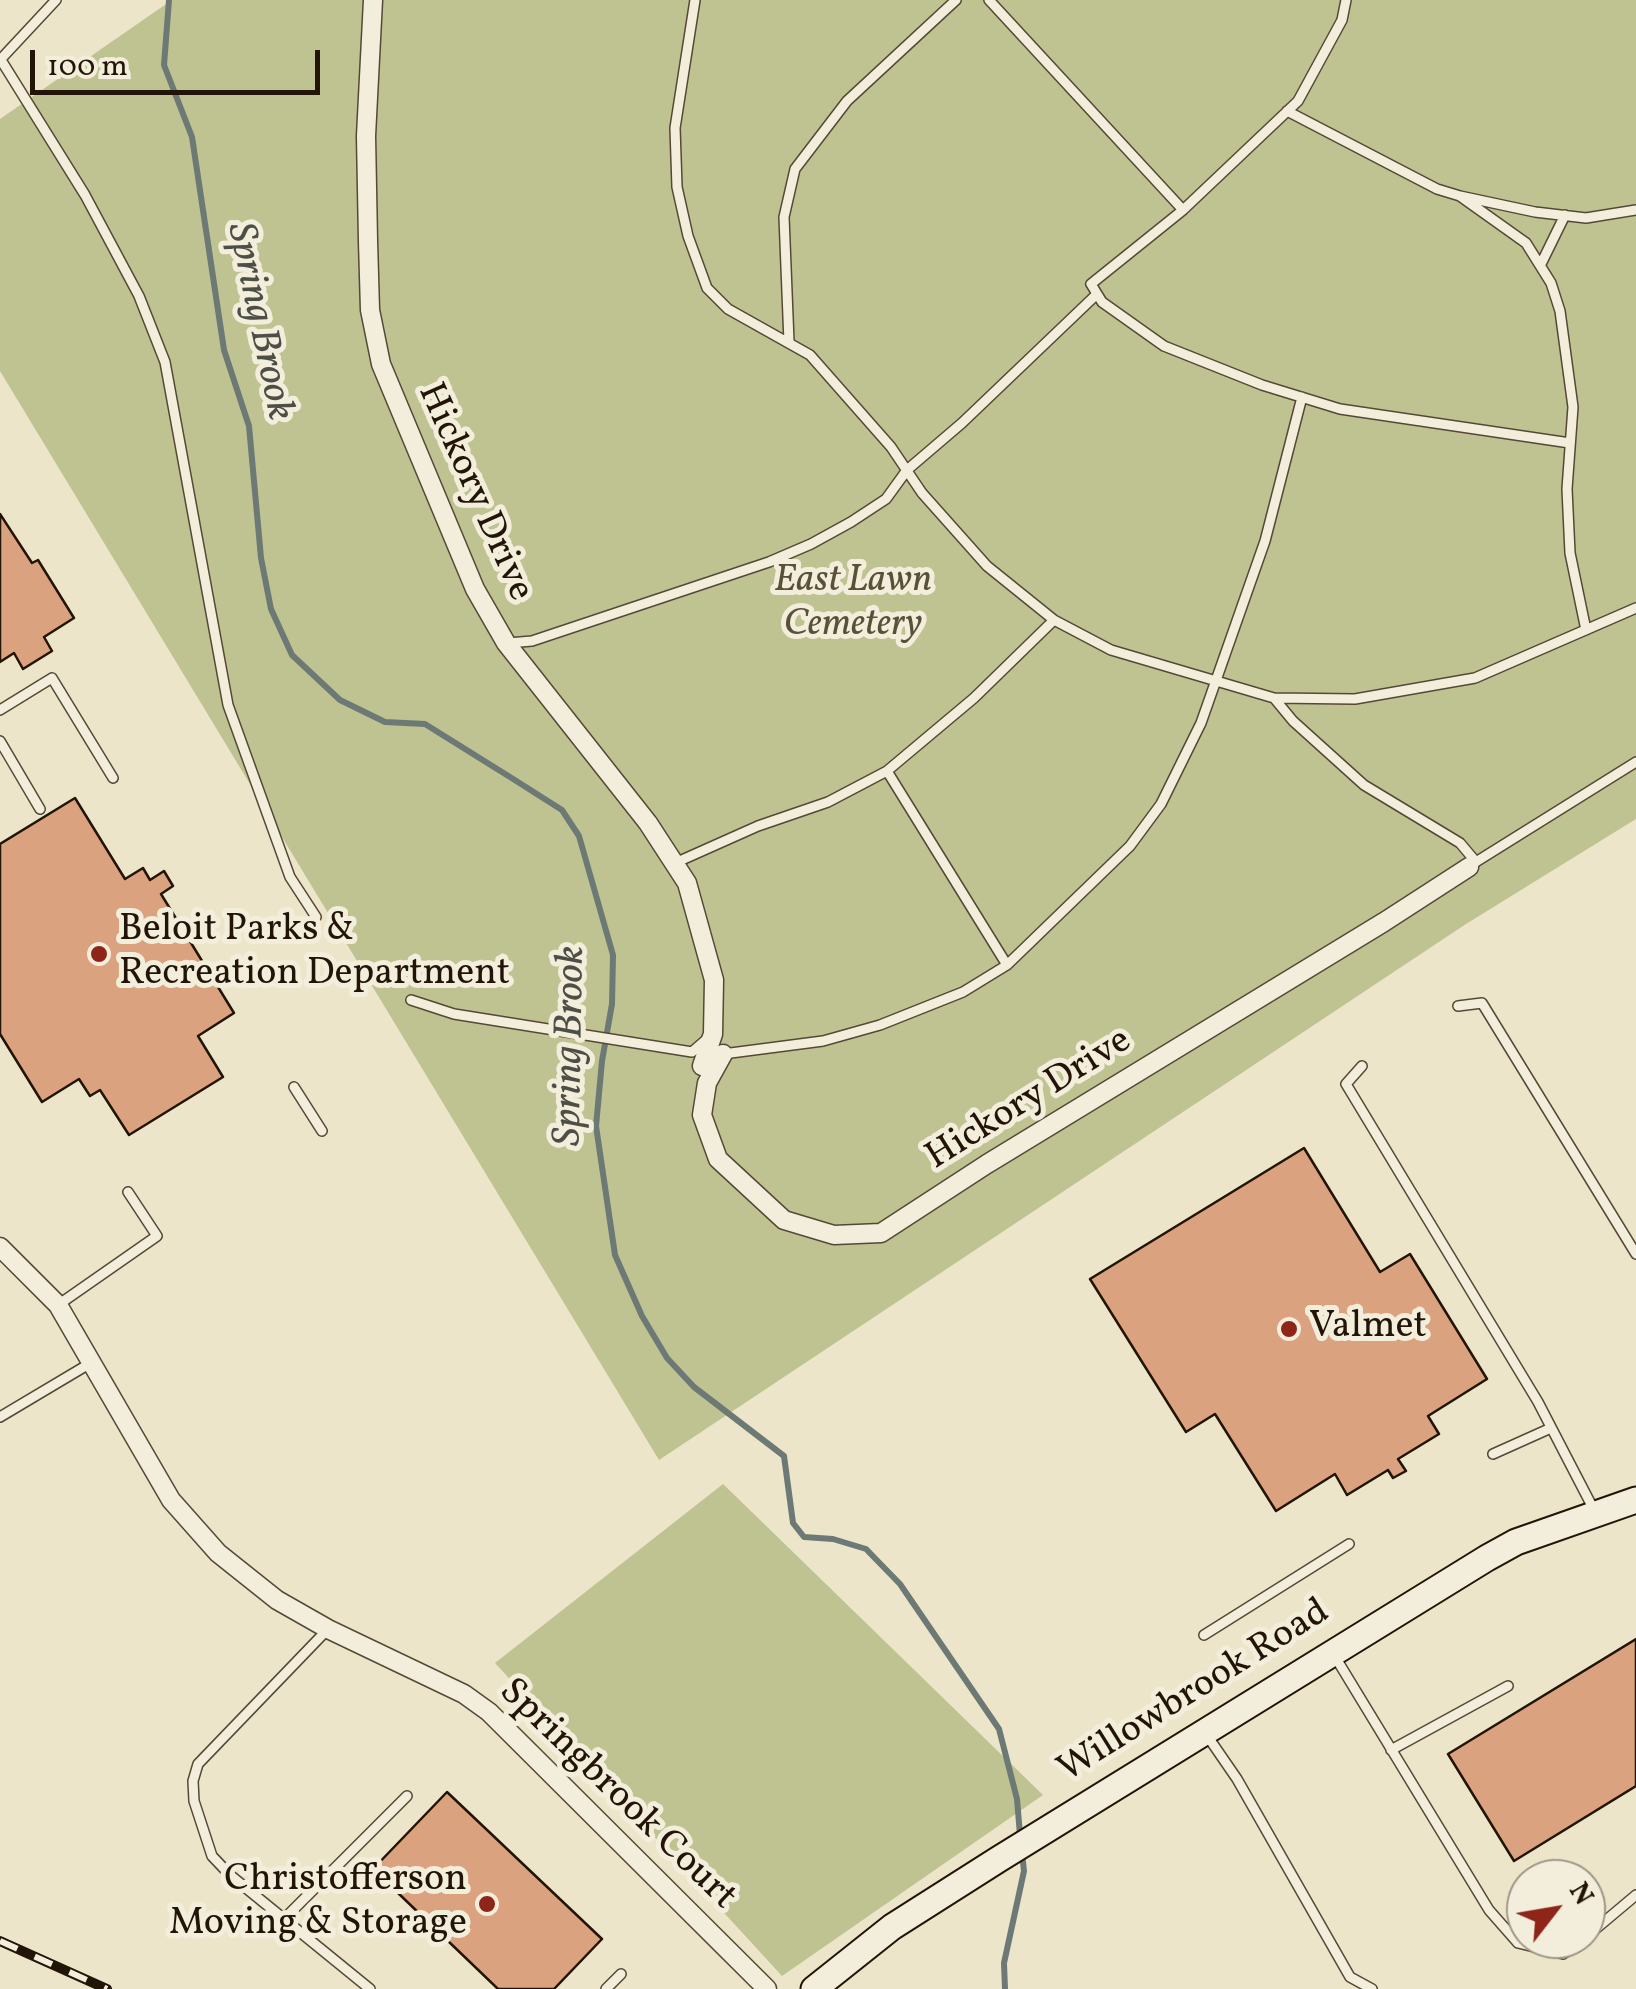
<!DOCTYPE html>
<html>
<head>
<meta charset="utf-8">
<style>
	body { margin:0 }
	#map { position:relative; width:1636px; height:1989px; overflow:hidden; background:#ede5c9; font-family:Vollkorn,serif }
	canvas { display:block }
	.north { position:absolute; left:1506px; top:1859px; width:100px; height:100px; box-sizing:border-box; background:#f3eedc; border:2px solid #9f9786; border-radius:50%; rotate:59deg; font-size:28px; font-weight:700; line-height:40px; text-align:center; color:#221406 }
	.north::after { content:''; display:block; margin:auto; width:35px; height:45px; background:#8f2418; clip-path:polygon(50% 0,100% 100%,50% 72%,0 100%) }
	.scale { position:absolute; left:30px; top:50px; width:290px; height:45px; box-sizing:border-box; border:5px solid #221406; border-top:0; padding-left:12px; font-size:30px; line-height:35px; white-space:nowrap; color:#221406; -webkit-text-stroke:8px #f3eedc; paint-order:stroke }
</style>
</head>
<body>
<div id="map">
<canvas width="1636" height="1989"></canvas>
<div class="north">N</div>
<div class="scale">100 m</div>
</div>
<script>
const g = document.querySelector('canvas').getContext('2d');
g.lineJoin = 'round';
function fillPath(path, color) { g.fillStyle = color; g.fill(path, 'evenodd'); }
const poly = rows => new Path2D(rows.map(r => 'M' + r).join(''));
function stroke(path, color, width, dash) { g.strokeStyle = color; g.lineWidth = width; g.lineCap = dash ? 'butt' : 'round'; g.setLineDash(dash || []); g.stroke(path); }
function write(font, color, halo, rows, align = 'center') {
  g.font = font + ' Vollkorn,serif'; g.lineWidth = 10; g.setLineDash([]); g.textBaseline = 'middle'; g.strokeStyle = halo; g.fillStyle = color; for (const [text, x, y, turn = 0] of rows) {
    g.save(); g.translate(x, y); g.rotate((+turn || 0) * Math.PI / 180); g.textAlign = isNaN(turn) ? turn : align; if (halo) g.strokeText(text, 0, 0); g.fillText(text, 0, 0); g.restore();
  }
}
fillPath(poly([
	[172,0,1636,0,1636,819,1466,924,659,1460,0,371,0,119],
	[723,1484,1043,1795,782,1976,495,1663]
]), '#bfc291');
stroke(poly([
	[169,0,164,65,192,137,224,350,249,426,261,558,271,609,292,655,340,700,385,722,425,724,510,777,562,810,579,836,613,955,612,1004,602,1061,596,1126,615,1255,642,1316,667,1358,694,1387,784,1456,793,1523,804,1537,833,1539,866,1549,900,1584,999,1729,1017,1799,1020,1835],
	[1005,1989,1004,1963,1024,1871,1022,1853]
]), '#6c7975', 6);
const building = poly([
	[0,514,32,563,38,560,74,618,44,637,52,651,23,669,14,653,0,662,0,514],
	[75,798,125,879,143,868,150,880,164,871,173,886,161,894,234,1013,198,1036,223,1077,129,1135,100,1090,90,1096,79,1079,42,1102,0,1034,0,844,75,798],
	[1304,1148,1380,1272,1410,1254,1487,1379,1428,1416,1439,1434,1398,1459,1406,1471,1393,1478,1388,1470,1347,1495,1335,1474,1276,1511,1215,1414,1186,1432,1090,1279,1304,1148],
	[1636,1639,1636,1786,1514,1861,1448,1754,1636,1639],
	[447,1792,602,1939,554,1989,498,1989,373,1869,447,1792]
]);
fillPath(building, '#dba27f');
stroke(building, '#221406', 2.5);
const lane = poly([
	[695,0,675,128,677,187,688,236,707,288,728,309,810,355,891,447,922,493,987,566,1054,620,1111,650,1274,698,1355,699,1475,678,1636,608],
	[989,0,1183,210,1298,101,1342,20,1346,0],
	[0,60,56,0],
	[1,60,85,195,139,296,165,362,228,705,290,877,316,917],
	[1287,111,1437,189,1460,196,1535,212,1586,218,1636,210],
	[1460,196,1526,243,1551,283,1560,311,1573,407,1567,489,1570,553,1586,630],
	[1183,210,1091,284,1102,302,1164,346,1262,385,1340,409,1570,443],
	[1541,264,1565,215],
	[789,342,784,217,795,169,847,101,956,0],
	[508,643,532,641,769,562,811,544,851,522,886,499,907,470,962,423,1097,294],
	[1274,698,1293,721,1364,785,1460,843,1476,862],
	[0,710,52,678,113,778],
	[0,741,40,809],
	[887,771,1007,965],
	[675,863,758,826,828,802,887,771,974,698,1054,620],
	[1471,865,1636,762],
	[411,1000,454,1014,692,1052,707,1039],
	[1458,1006,1482,1003,1636,1254],
	[723,1054,823,1041,880,1025,963,992,1007,965,1130,846,1161,804,1201,723,1265,541,1302,397],
	[1362,1066,1346,1084,1538,1402,1594,1510],
	[294,1087,322,1131],
	[58,1305,157,1236,128,1192],
	[0,1417,89,1364],
	[1493,1454,1551,1428],
	[328,1629,198,1764,193,1781,194,1801,212,1856,230,1875,370,1989],
	[1204,1635,1349,1544],
	[1334,1655,1489,1910,1518,1943,1563,1954,1584,1939],
	[1206,1734,1237,1779,1350,1977,1372,1989],
	[1391,1750,1508,1686],
	[284,1919,407,1796],
	[1586,1937,1636,1895],
	[606,1989,621,1974]
]);
const street = poly([
	[373,0,366,136,368,241,370,310,381,364,475,589,506,643,648,823,687,883,714,980,713,1034,702,1066],
	[723,1054,707,1083,702,1115,718,1159,784,1220,834,1235,881,1233,987,1164,1384,922,1469,867],
	[0,1247,58,1305,171,1500,218,1553,277,1600,328,1629,464,1694,489,1712,767,1989]
]);
const secondary = poly([
	[814,1989,892,1927,999,1859,1487,1558,1516,1542,1636,1500]
]);
stroke(lane, '#554837', 12);
stroke(street, '#554837', 21);
stroke(secondary, '#221406', 29);
stroke(lane, '#f3eedc', 9);
stroke(street, '#f3eedc', 18);
stroke(secondary, '#f3eedc', 25);
const rail = poly([
	[0,1941,107,1989]
]);
stroke(rail, '#221406', 10);
stroke(rail, '#f3eedc', 6, [19]);
for (const [x, y, r, color] of [
	[99,954,10,"#8f2418"],
	[1289,1329,10,"#8f2418"],
	[487,1904,10,"#8f2418"]
]) { const dot = new Path2D(); dot.arc(x, y, r, 0, 2 * Math.PI); g.fillStyle = color; g.fill(dot); stroke(dot, '#f3eedc', 4); }
write('38px', '#221406', '#f3eedc', [
	["Hickory Drive",473,493,66],
	["Hickory Drive",1030,1101,-32],
	["Willowbrook Road",1195,1693,-32],
	["Springbrook Court",616,1796,44]
]);
write('italic 38px', '#595137', '#f3eedc', [
	["East Lawn",853,583],
	["Cemetery",853,627]
]);
write('38px', '#221406', '#f3eedc', [
	["Beloit Parks &",119,932],
	["Recreation Department",119,976],
	["Valmet",1309,1329],
	["Christofferson",467,1882,"right"],
	["Moving & Storage",467,1926,"right"]
], 'left');
write('italic 40px', '#4d4f47', '#f3eedc', [
	["Spring Brook",257,322,78],
	["Spring Brook",573,1046,-89]
]);
</script>
</body>
</html>
